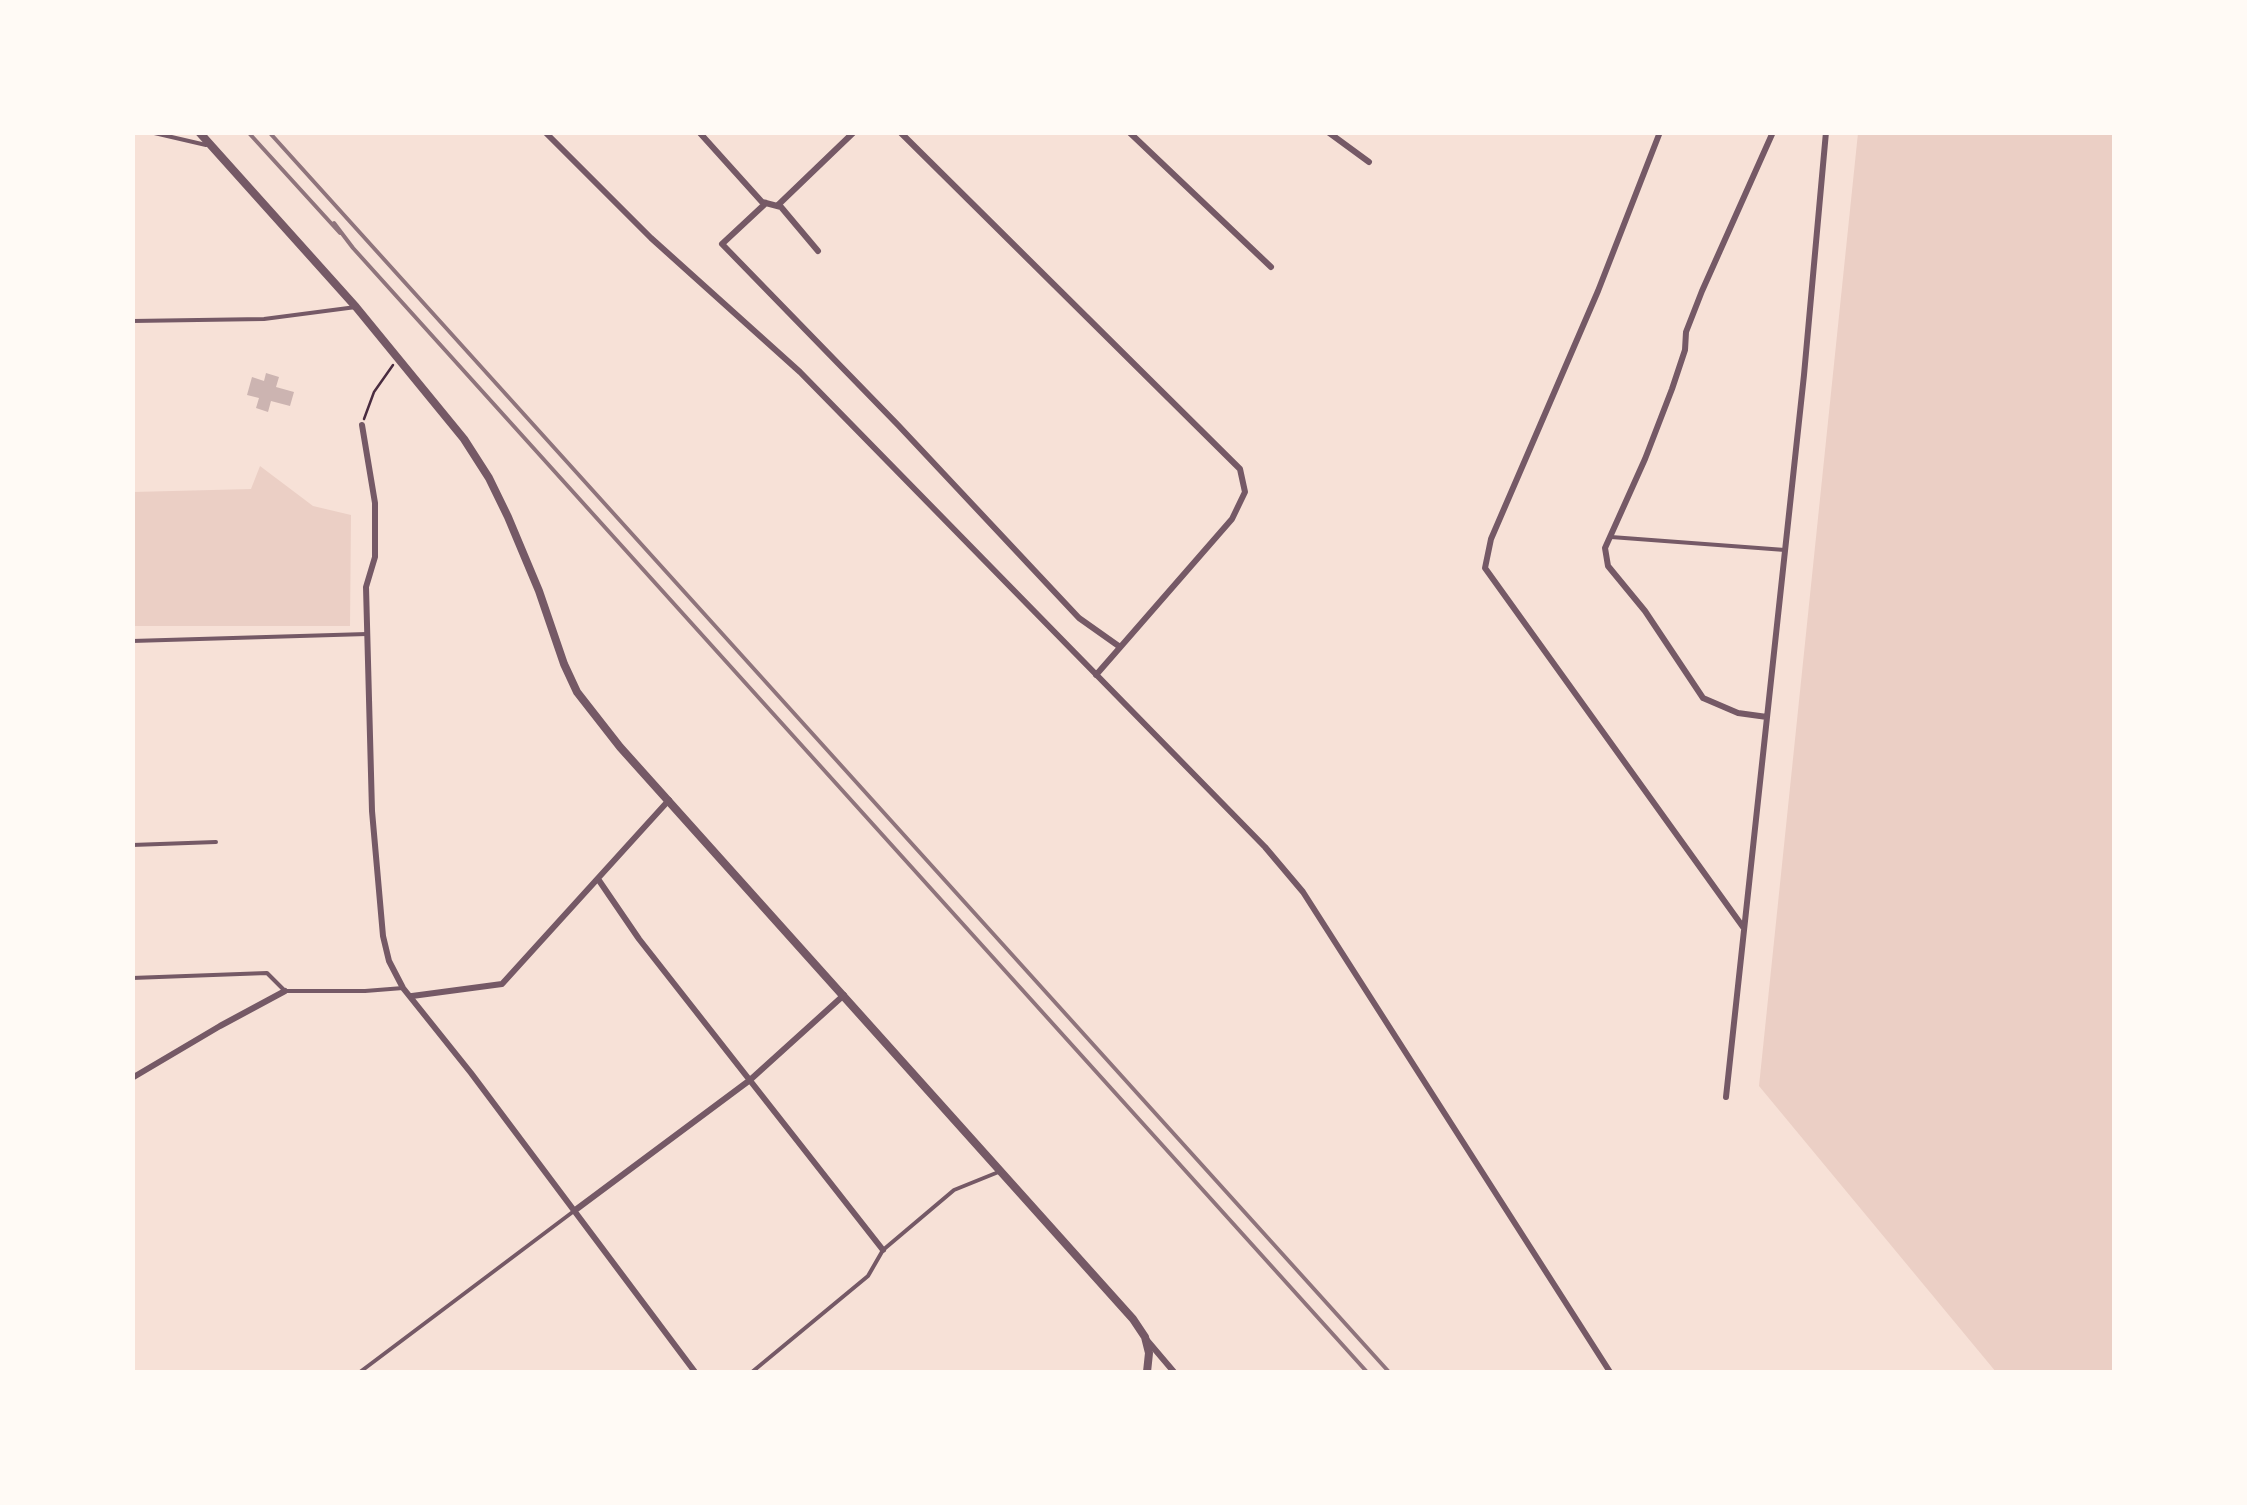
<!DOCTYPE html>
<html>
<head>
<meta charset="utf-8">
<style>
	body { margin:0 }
	#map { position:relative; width:2247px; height:1505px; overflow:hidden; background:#f7e1d7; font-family:Inter,sans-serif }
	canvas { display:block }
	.frame { position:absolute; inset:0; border:135px solid #fffaf5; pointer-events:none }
</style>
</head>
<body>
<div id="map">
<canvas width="2247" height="1505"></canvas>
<div class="frame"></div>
</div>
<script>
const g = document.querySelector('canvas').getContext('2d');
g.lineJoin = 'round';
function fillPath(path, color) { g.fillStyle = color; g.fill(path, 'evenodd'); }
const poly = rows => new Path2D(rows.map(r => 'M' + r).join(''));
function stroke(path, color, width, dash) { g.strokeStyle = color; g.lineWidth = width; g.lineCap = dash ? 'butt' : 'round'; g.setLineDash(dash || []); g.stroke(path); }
fillPath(poly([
	[1858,133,2114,133,2114,1372,1996,1372,1759,1086],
	[260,466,313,506,351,515,350,626,133,626,133,492,251,489]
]), '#ebcfc5');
fillPath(poly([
	[266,373,279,377,276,387,294,392,290,406,271,401,268,412,256,408,259,398,247,395,252,377,264,381]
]), '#ccb4b1');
stroke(poly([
	[364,419,374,392,393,365]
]), '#4a2c40', 2.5);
stroke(poly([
	[150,132,206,145],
	[132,321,264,319,356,307],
	[1611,537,1785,550],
	[132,641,367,634],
	[132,845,216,842],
	[132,978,267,973,285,991,365,991,403,988],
	[360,1372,574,1211],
	[752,1372,868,1276,883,1250,954,1190,1001,1171]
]), '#755966', 4);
stroke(poly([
	[545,132,651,238,800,372,1265,847,1303,892,1610,1372],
	[699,132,762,202,781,207,818,251],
	[900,132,1240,469,1245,492,1232,519,1096,675],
	[1129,132,1271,267],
	[1328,132,1369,162],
	[1660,132,1598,291,1491,539,1485,568,1743,927],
	[766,203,722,244,898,425,1079,618,1120,647],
	[777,206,854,132],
	[362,425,375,503,375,557,366,587,372,811,383,936,389,961,403,988,471,1073,695,1372],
	[1767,717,1738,713,1703,698,1645,611,1608,566,1605,548,1645,459,1672,389,1685,350,1686,332,1702,291,1773,132],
	[598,879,639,939,883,1250],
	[412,996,502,984,669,800],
	[132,1078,220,1026,285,991],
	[1726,1097,1804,375,1826,132],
	[574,1211,750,1080,844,995],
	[1146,1339,1174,1372]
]), '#755966', 6);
stroke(poly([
	[199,132,356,307,464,439,489,478,508,517,539,591,564,664,577,692,620,747,1133,1319,1145,1337,1149,1353,1147,1372]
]), '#755966', 8);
stroke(poly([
	[248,132,340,233],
	[269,132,1389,1372],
	[334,223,353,248,1367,1372]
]), '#8f747c', 4);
</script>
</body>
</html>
